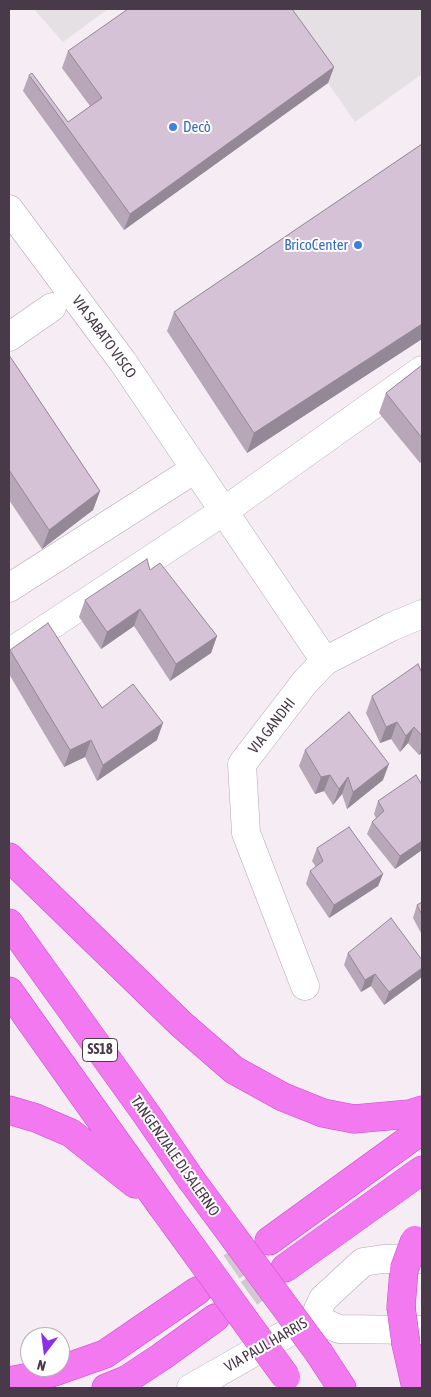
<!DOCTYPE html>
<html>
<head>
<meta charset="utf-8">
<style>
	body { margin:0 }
	#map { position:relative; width:431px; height:1397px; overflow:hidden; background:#f5ecf4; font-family:"Asap Condensed",sans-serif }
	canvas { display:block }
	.frame { position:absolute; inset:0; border:10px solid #483a49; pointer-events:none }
	.north { position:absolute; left:20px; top:1327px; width:50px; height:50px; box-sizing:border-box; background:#fff; border:1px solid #b6b0b6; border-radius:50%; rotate:195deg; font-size:14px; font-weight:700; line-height:20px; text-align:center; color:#483a49 }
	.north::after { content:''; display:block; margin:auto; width:18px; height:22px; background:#8d2fe9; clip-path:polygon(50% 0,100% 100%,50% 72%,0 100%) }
</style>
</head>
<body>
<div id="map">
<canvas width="431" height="1397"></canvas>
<div class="frame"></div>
<div class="north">N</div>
</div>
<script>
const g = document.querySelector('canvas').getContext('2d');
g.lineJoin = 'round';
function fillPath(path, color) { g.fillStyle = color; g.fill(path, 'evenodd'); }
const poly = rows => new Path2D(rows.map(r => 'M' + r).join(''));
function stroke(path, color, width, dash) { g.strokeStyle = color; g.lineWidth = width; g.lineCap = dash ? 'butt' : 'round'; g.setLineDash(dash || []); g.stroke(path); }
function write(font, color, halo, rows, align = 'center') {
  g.font = font + ' "Asap Condensed",sans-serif'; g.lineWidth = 4; g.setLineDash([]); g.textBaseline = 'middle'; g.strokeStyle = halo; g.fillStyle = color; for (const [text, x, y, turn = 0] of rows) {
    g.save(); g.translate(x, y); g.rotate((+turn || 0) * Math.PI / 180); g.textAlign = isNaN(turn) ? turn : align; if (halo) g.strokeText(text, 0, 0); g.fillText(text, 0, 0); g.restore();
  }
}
fillPath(poly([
	[34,9,108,9,63,42],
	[277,9,422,9,422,74,355,122]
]), '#e4e0e4');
stroke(poly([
	[197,1291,266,1243],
	[215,1318,284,1268]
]), '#d2c8d2', 28, [28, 14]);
const minor = poly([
	[9,209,123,362,325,661],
	[9,337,52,307],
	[9,588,195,469],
	[9,653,224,511,422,370],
	[305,986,246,833,242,764,305,682,325,661,391,627,422,614],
	[314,1318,339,1329,422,1330],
	[191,1388,314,1318,323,1299,363,1262,383,1259,422,1259]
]);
const highway = poly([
	[9,857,181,1024,234,1070,283,1097,323,1113,354,1119,409,1114,422,1110],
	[9,923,147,1115,190,1178],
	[9,991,161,1205],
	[9,1110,36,1118,71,1133,135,1184],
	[269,1241,422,1130],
	[285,1268,422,1170],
	[401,1307,404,1270],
	[406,1344,416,1388],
	[319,1353,342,1388],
	[9,1381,51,1373,105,1354,197,1291],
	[106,1388,126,1380,161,1357,215,1318]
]);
stroke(minor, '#b7a6b7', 29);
stroke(highway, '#d049d2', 29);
stroke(minor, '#fff', 28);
stroke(highway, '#f279f0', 28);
const highwayBridge = poly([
	[190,1178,319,1353],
	[161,1205,286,1377],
	[404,1270,415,1240],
	[401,1307,406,1344]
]);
stroke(highwayBridge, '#d049d2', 29, []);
stroke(highwayBridge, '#f279f0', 28);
fillPath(poly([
	[68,51,334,67,328,83,124,230,23,91,29,75,68,122,90,106,62,68],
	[422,144,422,339,247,453,167,331,174,312],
	[9,355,100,491,93,510,42,549,9,500],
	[422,365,422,461,420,463,379,413,386,393],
	[150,570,217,636,211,653,170,681,134,626,101,649,79,617,85,600],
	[10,650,102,708,157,740,97,781,85,757,64,767,9,674,9,655],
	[422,673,422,753,419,755,408,743,400,752,391,739,380,743,366,713,372,696],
	[305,750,383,780,347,809,342,794,333,805,324,791,315,794,299,766],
	[422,785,422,850,395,869,367,834,372,822,376,818,374,814,378,801],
	[317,848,383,874,378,886,329,918,306,884,310,871,316,867,312,861],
	[422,902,422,935,413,918,417,905],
	[348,953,422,977,384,1005,371,986,361,992,344,965]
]), '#b7a7b8');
fillPath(poly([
	[334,67,328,83,124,230,130,214],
	[422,324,422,339,247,453,254,433],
	[100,491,93,510,42,549,49,530],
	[140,609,134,626,101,649,107,632],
	[217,636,211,653,170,681,176,664],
	[397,722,391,739,380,743,386,727],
	[163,723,157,740,97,781,103,765],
	[414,727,408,743,400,752,406,736],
	[91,740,85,757,64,767,70,750],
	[422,746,422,753,419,755],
	[389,764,383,780,347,809,353,792],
	[330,775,324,791,315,794,321,777],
	[348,777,342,794,333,805,339,789],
	[422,841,422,850,395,869,400,856],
	[383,874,378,886,329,918,334,905],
	[422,968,422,977,384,1005,389,992],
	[375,974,371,986,361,992,365,980]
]), '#958896');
const building = poly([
	[128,9,292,9,334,67,130,214,29,75,32,73,68,122,102,98,68,51,128,9],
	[422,144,422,324,254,433,174,312,422,144],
	[9,355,100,491,49,530,9,470,9,355],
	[422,365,422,438,386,393,422,365],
	[147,559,150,570,160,563,217,636,176,664,140,609,107,632,85,600,147,559],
	[48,623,102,708,133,684,163,723,103,765,91,740,70,750,10,650,48,623],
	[418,664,422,673,422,736,414,727,406,736,397,722,386,727,372,696,418,664],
	[349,712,389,764,353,792,348,777,339,789,330,775,321,777,305,750,349,712],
	[416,775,422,785,422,841,400,856,372,822,384,811,378,801,416,775],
	[349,827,383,874,334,905,310,871,323,861,317,848,349,827],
	[422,902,422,915,417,905,422,902],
	[391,918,422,960,422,968,389,992,375,974,365,980,348,953,391,918]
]);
fillPath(building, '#d5c2d6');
stroke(building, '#958896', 1);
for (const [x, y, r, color] of [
	[173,127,5,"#3f7fe0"],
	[358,245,5,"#3f7fe0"]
]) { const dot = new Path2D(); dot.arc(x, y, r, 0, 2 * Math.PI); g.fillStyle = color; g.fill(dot); stroke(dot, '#fff', 2); }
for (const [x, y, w] of [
	[100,1050,35]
]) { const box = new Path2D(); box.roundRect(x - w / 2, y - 11.5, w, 23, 4); g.fillStyle = '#fff'; g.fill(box); stroke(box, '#483a49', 1); }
write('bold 14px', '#483a49', null, [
	["SS18",100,1050]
]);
write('15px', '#366cbe', '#fff', [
	["Decò",183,127],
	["BricoCenter",348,245,"right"]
], 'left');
write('15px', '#483a49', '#fff', [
	["VIA SABATO VISCO",104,337,54],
	["VIA GANDHI",272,726,-52],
	["TANGENZIALE DI SALERNO",175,1156,55],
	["VIA PAUL HARRIS",266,1345,-30]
]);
</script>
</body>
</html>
